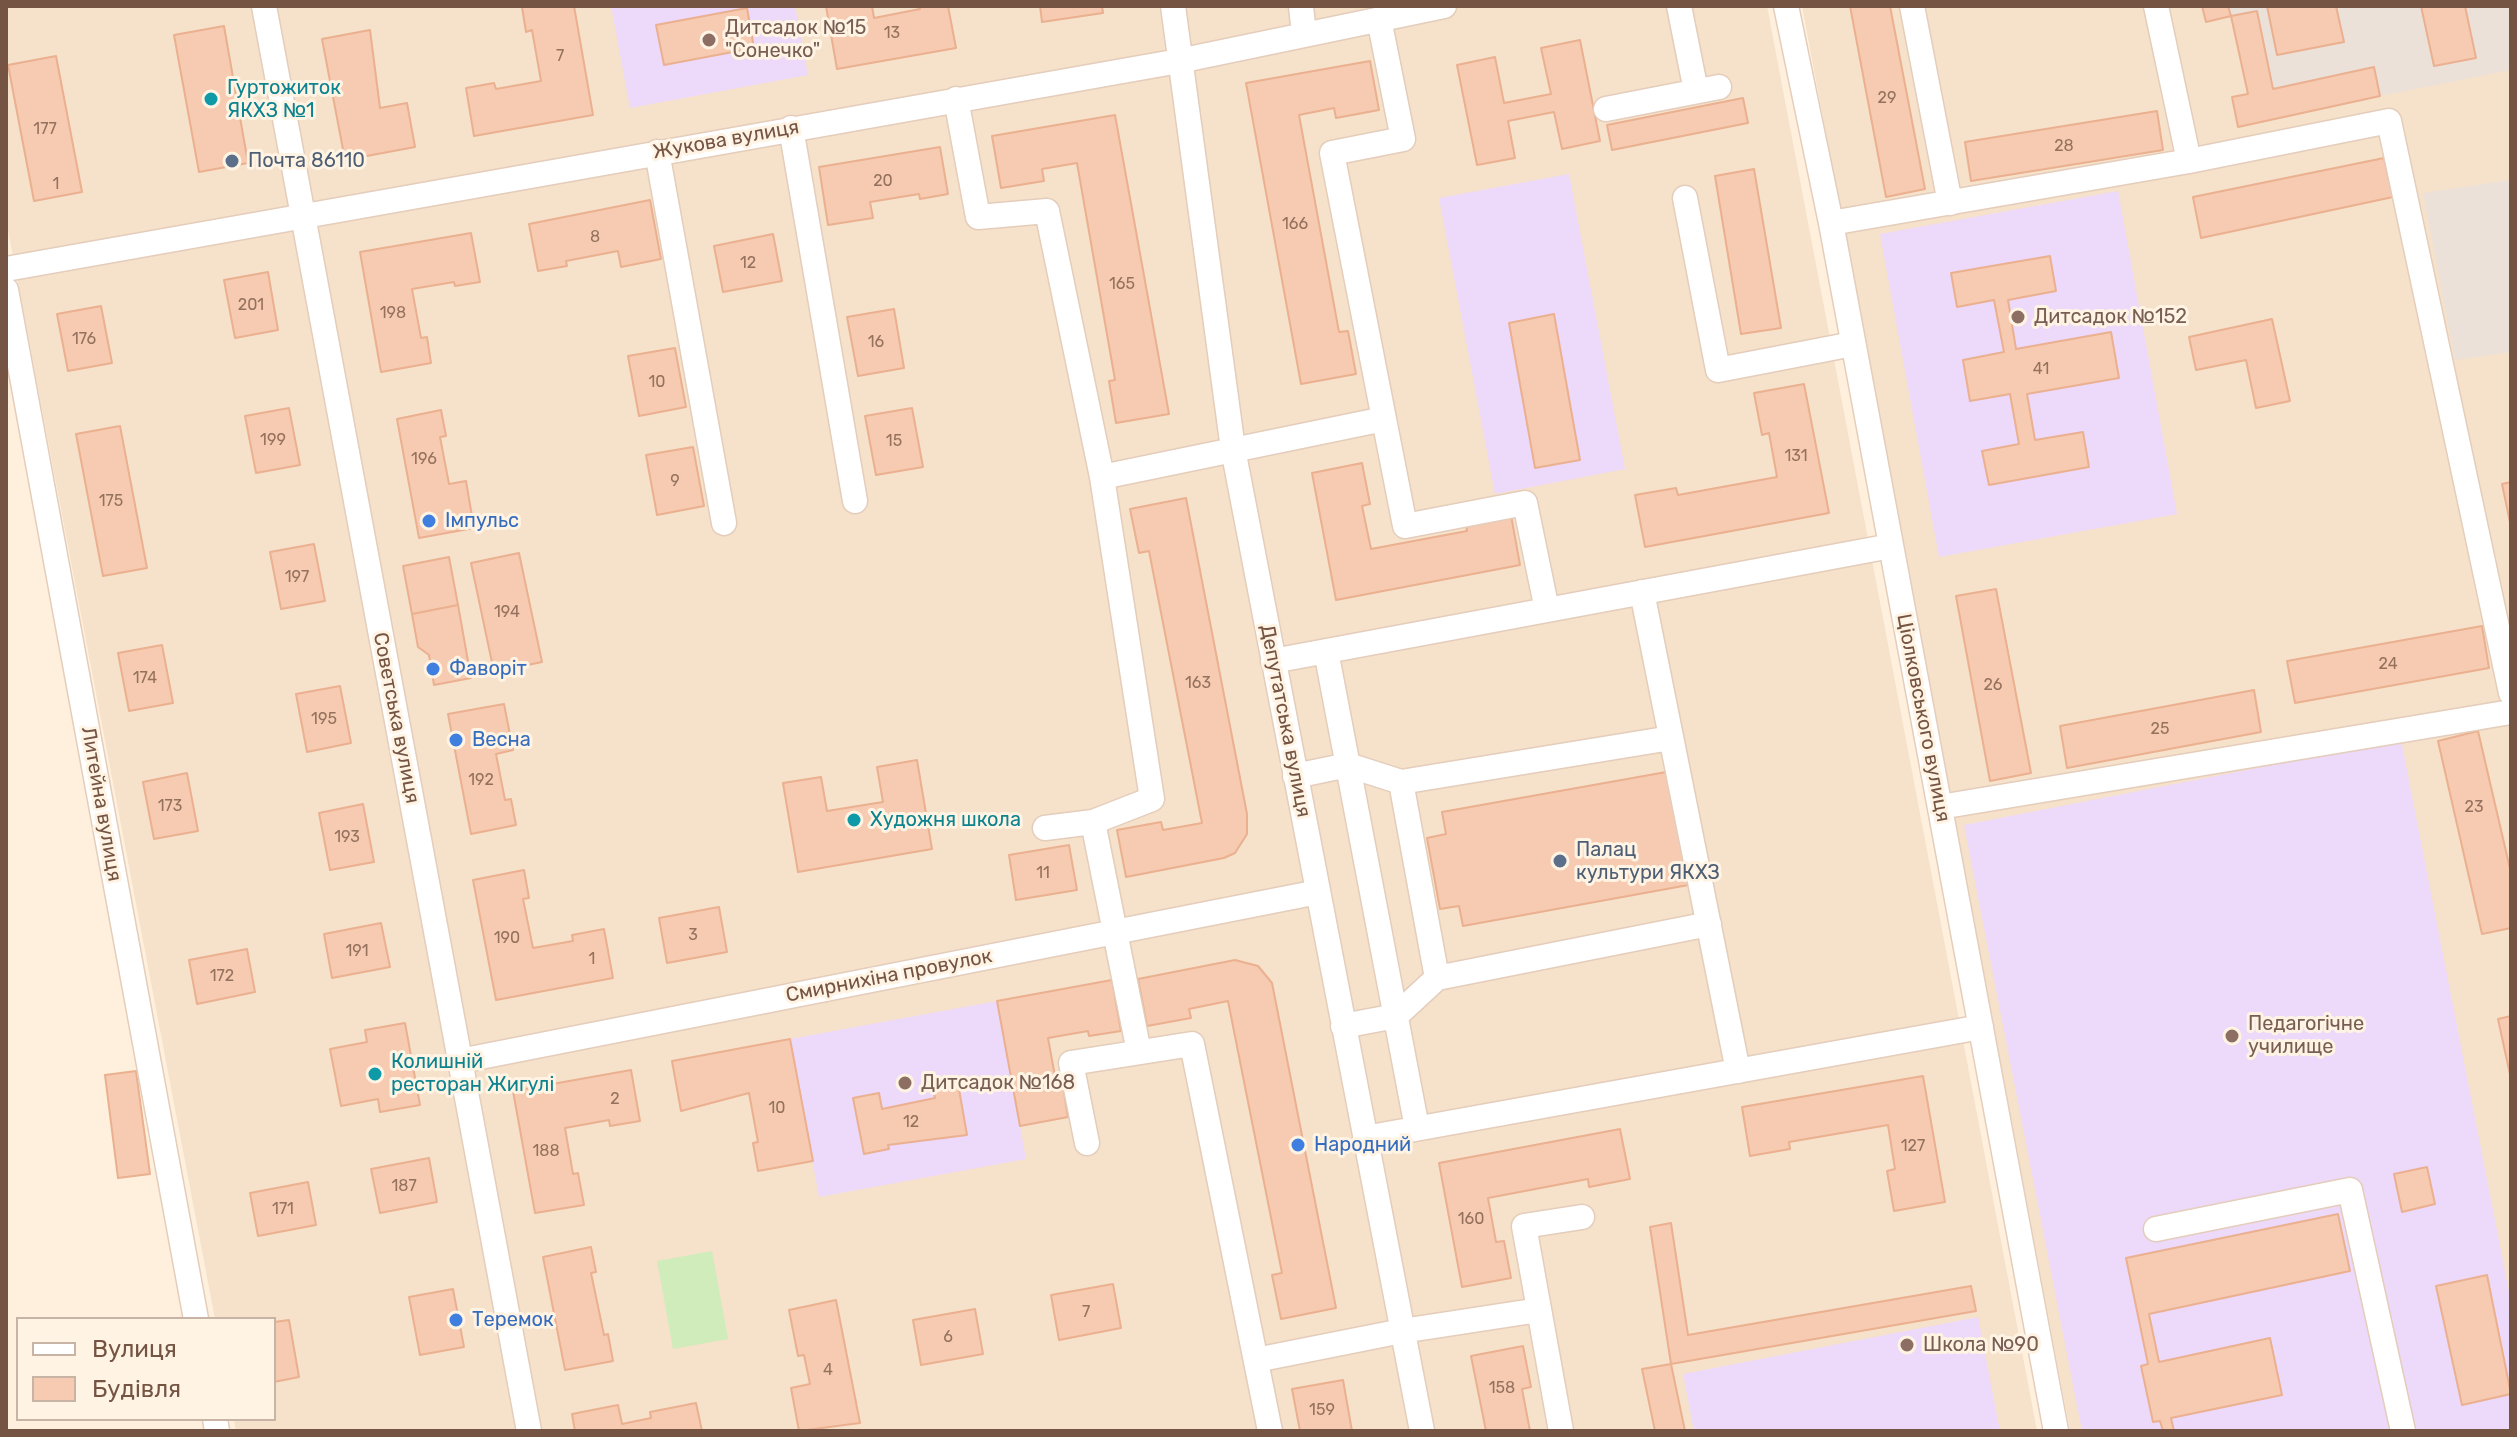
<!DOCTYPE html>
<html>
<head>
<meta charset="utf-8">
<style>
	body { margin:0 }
	#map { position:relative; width:2517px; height:1437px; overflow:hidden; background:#fef0dc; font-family:Rubik,sans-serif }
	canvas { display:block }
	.frame { position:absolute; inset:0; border:8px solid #755443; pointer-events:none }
	.legend { position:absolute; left:16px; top:1317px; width:260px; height:104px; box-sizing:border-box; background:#fff4e4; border:2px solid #c8b4a4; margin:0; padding:10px 14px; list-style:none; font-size:24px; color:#755443 }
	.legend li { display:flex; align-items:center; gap:16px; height:40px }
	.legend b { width:40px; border:2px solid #c8b4a4 }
</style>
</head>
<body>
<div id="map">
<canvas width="2517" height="1437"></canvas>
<div class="frame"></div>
<ul class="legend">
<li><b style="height:10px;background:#fff"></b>Вулиця</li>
<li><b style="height:22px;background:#f6cbb1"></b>Будівля</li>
</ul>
</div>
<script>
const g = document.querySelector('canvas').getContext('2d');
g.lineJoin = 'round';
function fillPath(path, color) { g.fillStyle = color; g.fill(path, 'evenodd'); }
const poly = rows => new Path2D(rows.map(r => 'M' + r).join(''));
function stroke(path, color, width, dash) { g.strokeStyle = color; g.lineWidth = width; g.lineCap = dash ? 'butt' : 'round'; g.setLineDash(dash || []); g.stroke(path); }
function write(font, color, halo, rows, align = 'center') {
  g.font = font + ' Rubik,sans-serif'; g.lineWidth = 6; g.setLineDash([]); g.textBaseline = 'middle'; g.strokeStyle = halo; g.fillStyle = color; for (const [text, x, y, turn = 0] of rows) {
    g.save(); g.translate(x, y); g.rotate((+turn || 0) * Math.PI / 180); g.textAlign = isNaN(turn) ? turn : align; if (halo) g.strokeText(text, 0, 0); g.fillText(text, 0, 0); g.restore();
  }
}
fillPath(poly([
	[6,6,1767,6,2037,1431,236,1431,234,1419,274,1419,274,1319,215,1319,6,220],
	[1802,6,2511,6,2511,1431,2070,1431]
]), '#f6e1ca');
fillPath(poly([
	[2228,6,2511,6,2511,70,2380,96,2373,67,2273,89,2257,11,2231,16],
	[2511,180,2511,352,2455,360,2423,193]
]), '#ebe1d9');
fillPath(poly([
	[611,6,795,6,808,75,630,108],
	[1569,174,1625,469,1495,494,1439,198],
	[2118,191,2177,514,1939,557,1880,234],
	[2401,740,2511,1302,2511,1431,2082,1431,1964,825],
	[997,1001,1026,1159,819,1197,790,1039],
	[1978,1317,2000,1431,1694,1431,1683,1374]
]), '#edd9fa');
fillPath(poly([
	[712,1251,728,1339,673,1349,657,1261]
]), '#d0ecba');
const building = poly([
	[574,6,593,115,474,136,466,88,494,83,496,89,541,81,532,30,526,32,522,7,574,6],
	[826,6,872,6,874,18,920,9,919,6,948,6,956,48,837,69,826,6],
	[1040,6,1102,6,1103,13,1042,22,1040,6],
	[1850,6,1890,6,1925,189,1886,197,1850,6],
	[2202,6,2228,6,2231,16,2206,22,2202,6],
	[2267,6,2336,6,2344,42,2277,55,2267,6],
	[2421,6,2465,6,2476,58,2434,66,2421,6],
	[747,8,754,48,664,65,656,25,747,8],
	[2257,11,2273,89,2374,67,2380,96,2238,127,2232,97,2248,94,2231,16,2257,11],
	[224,26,248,163,199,172,174,35,224,26],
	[370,30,380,108,407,103,415,147,345,160,322,39,370,30],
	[1580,40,1600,141,1562,149,1554,112,1508,121,1515,158,1477,165,1457,65,1495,57,1504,103,1551,94,1541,48,1580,40],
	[56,56,82,192,34,201,8,65,56,56],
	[1370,61,1379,110,1336,118,1334,108,1299,115,1339,332,1348,331,1356,374,1301,384,1246,83,1370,61],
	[1743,98,1748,123,1612,150,1607,125,1743,98],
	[2157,111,2163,150,1971,181,1965,142,2157,111],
	[1115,115,1169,414,1116,423,1109,381,1115,380,1077,163,1042,169,1044,181,1001,188,992,136,1115,115],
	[940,147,948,194,920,199,919,194,870,202,873,218,828,225,819,167,940,147],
	[2384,158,2393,197,2201,238,2193,197,2384,158],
	[1754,169,1781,328,1741,334,1715,176,1754,169],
	[650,200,661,259,621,267,618,251,566,261,567,266,538,271,529,224,650,200],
	[471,233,480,282,455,286,454,282,412,289,421,338,427,337,431,363,381,372,360,252,471,233],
	[773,234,782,281,723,292,714,246,773,234],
	[2050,256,2056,291,2008,300,2016,349,2111,332,2119,378,2027,394,2035,440,2083,432,2089,467,1989,485,1982,451,2019,444,2010,394,1970,401,1963,360,2004,352,1994,300,1957,307,1951,273,2050,256],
	[268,272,278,330,235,338,224,280,268,272],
	[101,306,112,363,68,371,57,314,101,306],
	[894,309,904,368,858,376,847,317,894,309],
	[1554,314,1580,460,1535,468,1509,323,1554,314],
	[2272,319,2290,401,2256,408,2246,360,2196,370,2189,337,2272,319],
	[675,348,686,407,639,416,628,356,675,348],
	[1804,384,1829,513,1645,547,1635,495,1676,488,1678,495,1777,477,1769,433,1762,435,1754,393,1804,384],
	[289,408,300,465,256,473,245,416,289,408],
	[912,408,923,467,876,475,865,416,912,408],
	[441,410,446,436,440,437,449,484,466,481,474,528,419,538,397,419,441,410],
	[120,426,147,568,103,576,76,434,120,426],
	[693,447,704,506,657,515,646,455,693,447],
	[1362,463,1370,504,1362,506,1371,549,1467,531,1466,523,1511,515,1520,565,1336,600,1312,473,1362,463],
	[2511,482,2511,527,2502,484,2511,482],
	[1186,498,1247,814,1247,834,1235,853,1224,858,1126,877,1117,830,1161,822,1163,830,1202,823,1149,551,1139,553,1130,509,1186,498],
	[314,544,325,601,281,609,270,552,314,544],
	[519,553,542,662,494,672,471,563,519,553],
	[449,557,458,605,412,614,403,566,449,557],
	[1996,589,2031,773,1990,781,1956,596,1996,589],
	[458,605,471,678,434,685,429,655,418,647,412,614,458,605],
	[2482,626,2489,668,2295,703,2287,661,2482,626],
	[162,645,173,703,129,711,118,653,162,645],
	[340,686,351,743,307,752,296,694,340,686],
	[2254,690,2261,732,2067,768,2060,726,2254,690],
	[504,704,513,750,496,754,505,800,511,799,516,825,471,834,448,714,504,704],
	[2478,731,2511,873,2511,928,2482,934,2438,741,2478,731],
	[917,760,932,849,798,872,783,783,821,777,827,811,883,802,877,767,917,760],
	[1672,771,1694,884,1463,926,1459,906,1440,909,1427,838,1446,834,1442,812,1672,771],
	[187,773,198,831,154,839,143,782,187,773],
	[363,804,374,862,330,870,319,813,363,804],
	[1069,845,1077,890,1016,900,1009,855,1069,845],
	[524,870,529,898,523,899,533,948,573,941,572,935,604,929,613,978,496,1000,473,880,524,870],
	[719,907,727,952,667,963,659,918,719,907],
	[381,923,390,967,332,978,324,934,381,923],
	[247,949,255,992,197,1004,189,960,247,949],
	[1235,960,1258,966,1272,983,1336,1308,1281,1319,1272,1275,1282,1273,1228,1001,1189,1009,1191,1018,1147,1026,1138,979,1235,960],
	[1112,980,1121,1031,1089,1036,1088,1031,1048,1038,1057,1087,1063,1086,1068,1117,1020,1126,997,1001,1112,980],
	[2511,1016,2511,1079,2498,1019,2511,1016],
	[405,1023,420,1105,380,1112,378,1099,341,1106,330,1049,367,1042,365,1030,405,1023],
	[790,1039,813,1161,758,1171,753,1143,758,1142,749,1093,681,1111,672,1061,790,1039],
	[631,1070,640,1121,610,1126,609,1120,565,1128,573,1174,578,1173,584,1205,535,1213,513,1091,631,1070],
	[136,1071,150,1174,118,1178,105,1075,136,1071],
	[1923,1076,1945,1202,1894,1211,1887,1171,1895,1169,1888,1125,1789,1142,1790,1149,1750,1156,1742,1107,1923,1076],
	[957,1078,967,1135,888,1145,889,1149,864,1154,853,1098,879,1093,882,1109,935,1098,932,1083,957,1078],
	[1620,1129,1630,1179,1589,1187,1588,1179,1488,1198,1496,1242,1504,1241,1511,1278,1462,1287,1439,1163,1620,1129],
	[429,1158,437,1202,380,1213,371,1169,429,1158],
	[2427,1167,2435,1204,2402,1212,2394,1174,2427,1167],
	[308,1182,316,1225,258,1236,250,1193,308,1182],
	[2338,1214,2350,1271,2149,1314,2159,1362,2270,1338,2282,1395,2171,1418,2174,1431,2163,1431,2160,1421,2153,1422,2141,1366,2148,1364,2126,1258,2338,1214],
	[1671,1223,1688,1335,1971,1286,1976,1311,1671,1364,1650,1227,1671,1223],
	[591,1247,596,1272,591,1273,604,1335,608,1334,613,1361,565,1370,543,1257,591,1247],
	[2487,1275,2511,1394,2462,1405,2436,1286,2487,1275],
	[1113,1284,1121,1328,1059,1340,1051,1295,1113,1284],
	[453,1289,464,1347,420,1355,409,1297,453,1289],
	[836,1300,860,1423,799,1431,791,1388,810,1384,804,1355,798,1356,789,1310,836,1300],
	[975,1309,983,1354,921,1365,913,1320,975,1309],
	[289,1320,299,1377,274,1382,274,1322,289,1320],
	[1523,1346,1531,1387,1522,1389,1530,1431,1486,1431,1471,1356,1523,1346],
	[1671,1364,1685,1431,1655,1431,1642,1369,1671,1364],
	[1343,1380,1352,1431,1300,1431,1292,1389,1343,1380],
	[696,1403,702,1431,575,1431,572,1414,618,1405,622,1424,651,1418,650,1412,696,1403]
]);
fillPath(building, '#f6cbb1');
stroke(building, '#eab090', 2);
const minor = poly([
	[264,6,529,1431],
	[1173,6,1233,449,1422,1431],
	[1301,6,1304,35],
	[1679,6,1696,91],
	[1786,6,1831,223,2056,1431],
	[1912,6,1950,203],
	[2156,6,2189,161],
	[956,99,978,217,1047,211,1102,477,1152,799,1093,822,1045,828],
	[1606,109,1719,87],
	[791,128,855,501],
	[657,152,724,523],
	[1685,198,1718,370,1853,344],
	[1831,223,2189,161,2389,121,2511,693],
	[6,269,1179,61,1444,6],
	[6,290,196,1319],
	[1384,419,1405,526,1525,503,1547,610],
	[1102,477,1384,419,1332,153,1403,139,1379,19],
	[1642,592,1738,1071],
	[1326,651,1417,1128],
	[1273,661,1891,546],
	[1295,776,1348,765,1401,782,1671,738],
	[1401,782,1437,978],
	[1940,807,2511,712],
	[1093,822,1139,1052],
	[1343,1026,1396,1016,1437,978,1709,924],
	[460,1061,1318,892],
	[1365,1138,1981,1027],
	[1087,1143,1071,1063,1192,1044,1270,1431],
	[2156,1229,2350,1190,2403,1431],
	[1256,1360,1402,1331,1539,1310],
	[215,1419,217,1431],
	[1561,1431,1524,1226,1582,1217]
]);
stroke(minor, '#e4cdbb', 27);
stroke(minor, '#fff', 24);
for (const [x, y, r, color] of [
	[709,40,8,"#8d6e63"],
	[211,99,8,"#0f9aa8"],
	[232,161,8,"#5c6f8a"],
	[2018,317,8,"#8d6e63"],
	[429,521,8,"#3f7fe0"],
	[433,669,8,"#3f7fe0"],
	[456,740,8,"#3f7fe0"],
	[854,820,8,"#0f9aa8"],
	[1560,861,8,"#5c6f8a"],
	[2232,1036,8,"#8d6e63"],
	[375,1074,8,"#0f9aa8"],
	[905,1083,8,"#8d6e63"],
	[1298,1145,8,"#3f7fe0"],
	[456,1320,8,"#3f7fe0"],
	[1907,1345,8,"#8d6e63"]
]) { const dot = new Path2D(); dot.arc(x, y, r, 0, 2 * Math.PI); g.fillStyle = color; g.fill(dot); stroke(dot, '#fff4e4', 3); }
write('16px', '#95725e', null, [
	["13",892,33],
	["7",560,56],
	["29",1887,98],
	["177",45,129],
	["28",2064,146],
	["20",883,181],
	["1",56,184],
	["166",1295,224],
	["8",595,237],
	["12",748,263],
	["165",1122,284],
	["201",251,305],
	["198",393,313],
	["176",84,339],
	["16",876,342],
	["41",2041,369],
	["10",657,382],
	["199",273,440],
	["15",894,441],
	["131",1796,456],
	["196",424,459],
	["9",675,481],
	["175",111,501],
	["197",297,577],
	["194",507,612],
	["24",2388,664],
	["174",145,678],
	["163",1198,683],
	["26",1993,685],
	["195",324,719],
	["25",2160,729],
	["192",481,780],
	["173",170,806],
	["23",2474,807],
	["193",347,837],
	["11",1043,873],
	["3",693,935],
	["190",507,938],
	["191",357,951],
	["1",592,959],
	["172",222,976],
	["2",615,1099],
	["10",777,1108],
	["12",911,1122],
	["127",1913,1146],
	["188",546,1151],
	["187",404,1186],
	["171",283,1209],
	["160",1471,1219],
	["7",1086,1312],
	["6",948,1337],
	["4",828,1370],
	["158",1502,1388],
	["159",1322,1410]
]);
write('20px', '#785e54', '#fff4e4', [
	["Дитсадок №15",725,28],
	["\"Сонечко\"",725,51],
	["Дитсадок №152",2034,317],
	["Педагогічне",2248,1024],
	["училище",2248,1047],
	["Дитсадок №168",921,1083],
	["Школа №90",1923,1345]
], 'left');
write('20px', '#0d838f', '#fff4e4', [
	["Гуртожиток",227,88],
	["ЯКХЗ №1",227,111],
	["Художня школа",870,820],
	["Колишній",391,1062],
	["ресторан Жигулі",391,1085]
], 'left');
write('20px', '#755443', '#fff4e4', [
	["Жукова вулиця",726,140,-10],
	["Советська вулиця",396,718,79],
	["Ціолковського вулиця",1923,718,79],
	["Депутатська вулиця",1285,721,79],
	["Литейна вулиця",101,804,80],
	["Смирнихіна провулок",889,976,-11]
]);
write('20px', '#4e5e75', '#fff4e4', [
	["Почта 86110",248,161],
	["Палац",1576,850],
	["культури ЯКХЗ",1576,873]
], 'left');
write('20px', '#366cbe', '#fff4e4', [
	["Імпульс",445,521],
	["Фаворіт",449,669],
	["Весна",472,740],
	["Народний",1314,1145],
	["Теремок",472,1320]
], 'left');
</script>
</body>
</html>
